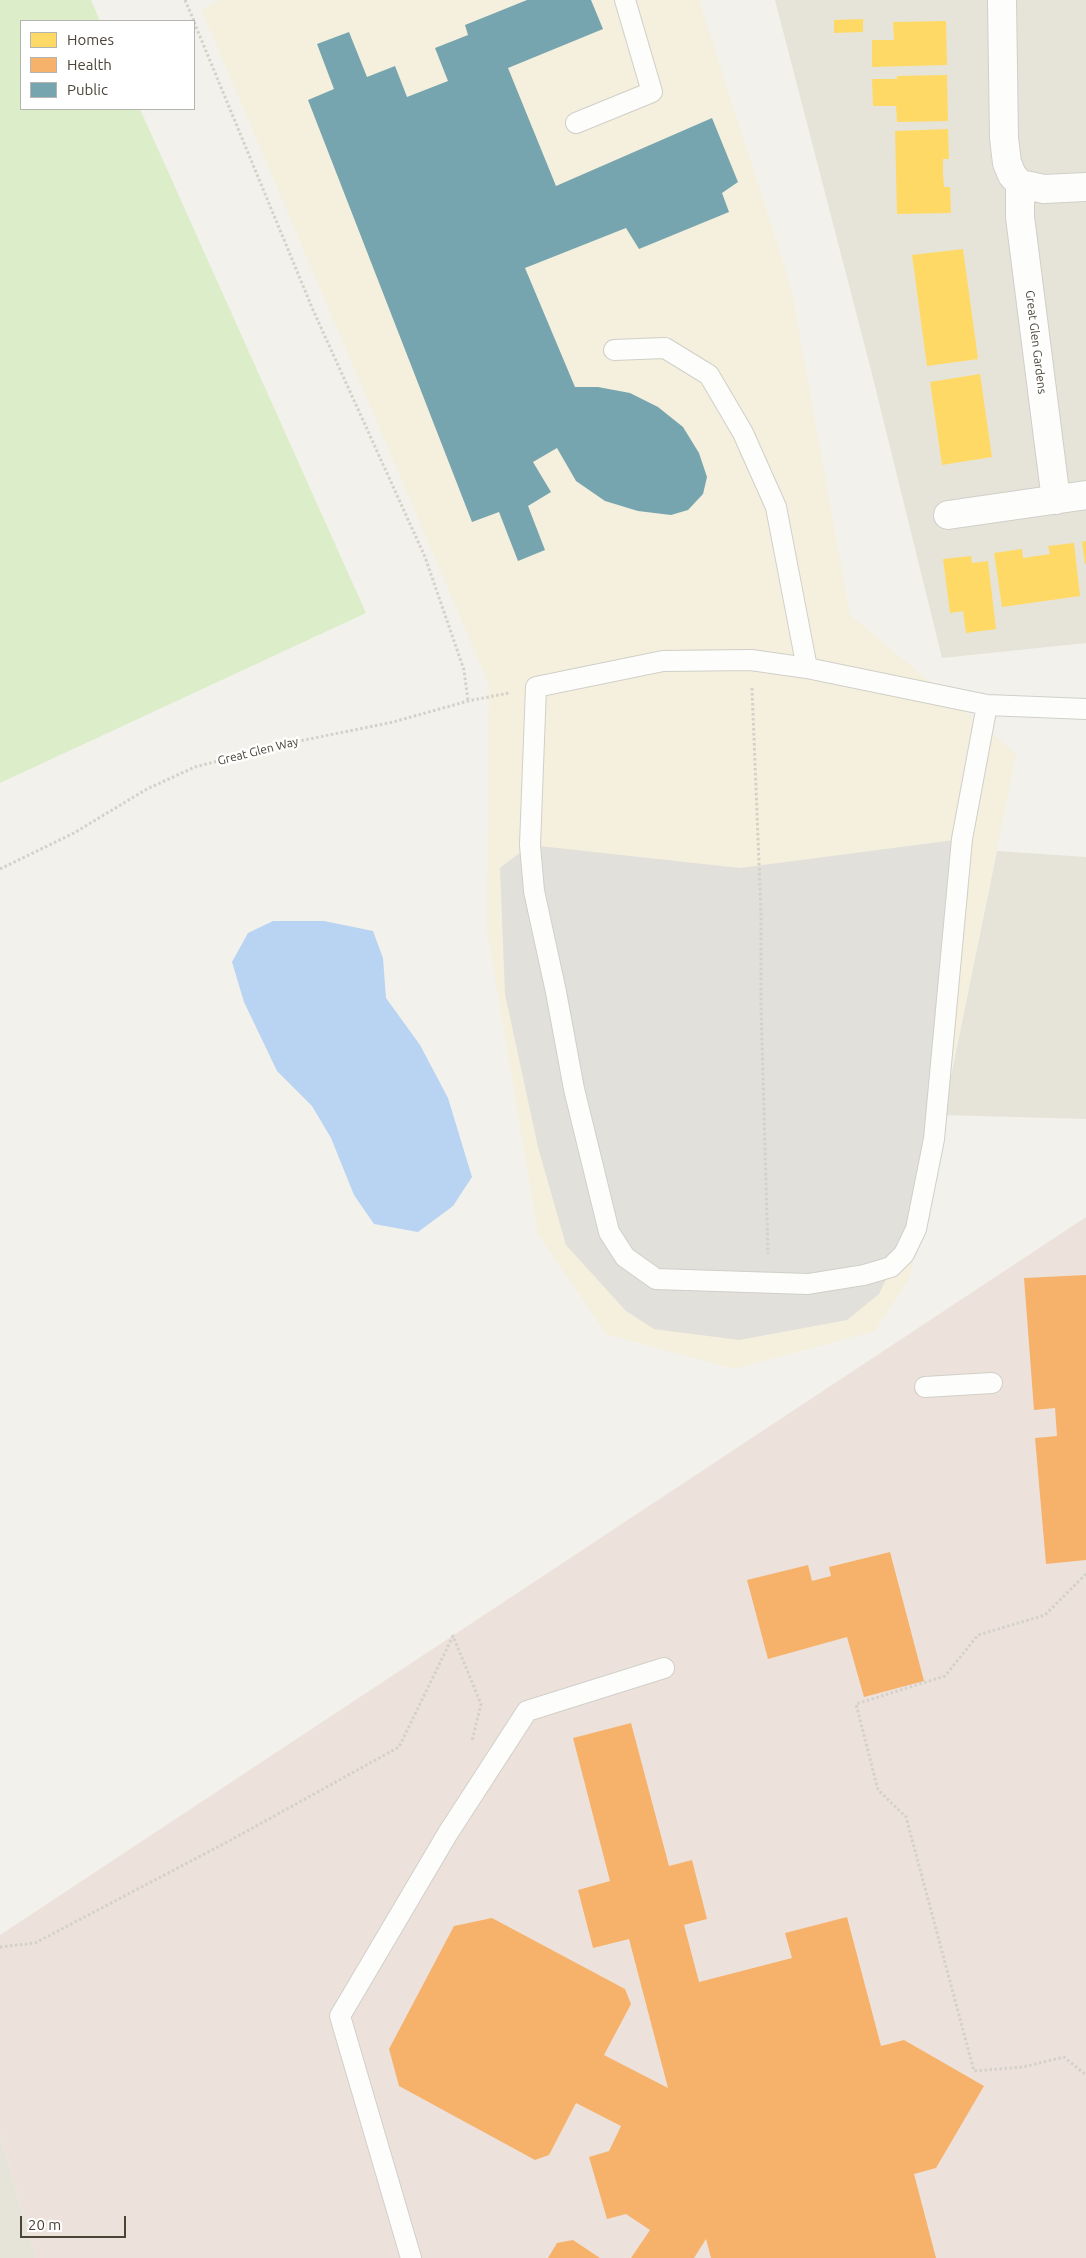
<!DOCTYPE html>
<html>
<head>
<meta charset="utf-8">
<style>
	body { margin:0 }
	#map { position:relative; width:1086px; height:2258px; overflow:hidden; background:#f2f1eb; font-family:Ubuntu,sans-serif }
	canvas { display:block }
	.legend { position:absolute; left:20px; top:20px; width:175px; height:90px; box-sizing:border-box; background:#fff; border:1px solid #b6b4af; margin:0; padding:6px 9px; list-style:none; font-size:15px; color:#494436 }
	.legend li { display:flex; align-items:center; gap:10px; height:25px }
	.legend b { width:25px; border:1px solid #b6b4af }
	.scale { position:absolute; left:20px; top:2216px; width:106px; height:22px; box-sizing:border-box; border:2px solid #494436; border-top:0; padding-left:6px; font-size:15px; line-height:18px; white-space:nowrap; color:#494436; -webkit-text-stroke:4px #fff; paint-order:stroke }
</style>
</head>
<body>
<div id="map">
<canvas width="1086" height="2258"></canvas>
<ul class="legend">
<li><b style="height:14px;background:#ffd966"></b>Homes</li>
<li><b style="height:14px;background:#f6b26b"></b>Health</li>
<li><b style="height:14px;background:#76a5af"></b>Public</li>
</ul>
<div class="scale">20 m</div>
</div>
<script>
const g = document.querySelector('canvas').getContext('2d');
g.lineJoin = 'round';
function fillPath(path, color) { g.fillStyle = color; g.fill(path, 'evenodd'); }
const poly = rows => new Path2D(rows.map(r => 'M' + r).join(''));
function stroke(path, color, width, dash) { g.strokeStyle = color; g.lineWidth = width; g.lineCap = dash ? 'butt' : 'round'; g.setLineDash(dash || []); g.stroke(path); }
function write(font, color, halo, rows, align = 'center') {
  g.font = font + ' Ubuntu,sans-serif'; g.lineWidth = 5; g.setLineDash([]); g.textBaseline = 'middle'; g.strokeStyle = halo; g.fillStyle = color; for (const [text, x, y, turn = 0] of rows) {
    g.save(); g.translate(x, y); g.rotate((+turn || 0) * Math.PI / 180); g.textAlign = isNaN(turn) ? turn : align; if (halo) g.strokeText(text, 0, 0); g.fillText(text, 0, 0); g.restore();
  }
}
fillPath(poly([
	[775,0,1086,0,1086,643,942,658,871,370],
	[997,851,1086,857,1086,1119,943,1115],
	[0,2134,36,2258,0,2258]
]), '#e6e4d8');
fillPath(poly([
	[222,0,699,0,791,287,850,615,1016,754,910,1277,875,1331,734,1369,606,1334,538,1234,487,930,489,685,201,9]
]), '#f5efdd');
fillPath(poly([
	[1086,1217,1086,2258,36,2258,0,2134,0,1935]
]), '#ede2db');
fillPath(poly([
	[0,0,91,0,100,21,21,21,21,109,140,109,366,613,0,783]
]), '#dbeec9');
fillPath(poly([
	[962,839,943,1074,909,1233,879,1294,847,1320,739,1340,654,1329,626,1311,566,1245,538,1147,505,994,500,868,530,845,740,868]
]), '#e1e0da');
fillPath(poly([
	[273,921,324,921,373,931,383,958,386,998,420,1045,448,1098,472,1177,453,1206,418,1232,374,1224,354,1195,331,1138,312,1106,277,1071,244,1002,232,962,248,933]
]), '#b9d4f2');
fillPath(poly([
	[863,19,863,32,834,33,834,20],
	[946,21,947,65,872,67,872,40,894,40,893,22],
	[947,75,948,121,897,122,896,106,873,106,872,79,897,79,897,76],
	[948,129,949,159,943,159,943,173,944,187,950,187,951,213,897,214,895,131],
	[963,249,978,359,927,366,912,255],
	[980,374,992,457,942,465,930,382],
	[1086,541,1086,564,1085,564,1082,542],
	[1074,543,1080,596,1002,607,994,553,1022,549,1023,558,1050,554,1048,546],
	[971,556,972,563,988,561,996,629,966,633,963,611,950,613,943,559]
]), '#ffd966');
fillPath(poly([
	[1086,1275,1086,1560,1046,1564,1035,1438,1057,1436,1055,1408,1034,1410,1024,1278],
	[890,1552,924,1681,864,1697,847,1637,768,1659,747,1580,808,1565,812,1581,831,1576,829,1567],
	[631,1723,669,1866,692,1860,707,1919,684,1925,699,1982,792,1958,785,1933,847,1917,881,2046,904,2040,984,2086,936,2168,914,2174,936,2258,711,2258,706,2239,694,2258,631,2258,650,2230,626,2214,607,2219,589,2157,609,2151,621,2126,576,2103,549,2155,535,2160,399,2086,389,2049,454,1926,492,1918,625,1989,631,2004,604,2055,668,2088,629,1939,593,1948,578,1890,610,1881,573,1738],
	[573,2240,600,2258,548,2258,557,2243]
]), '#f6b26b');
fillPath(poly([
	[527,0,591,0,603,29,508,68,556,186,712,118,738,182,722,193,729,212,639,249,626,228,525,268,575,387,598,387,630,393,658,407,683,427,699,453,707,477,703,494,688,510,671,515,638,511,605,501,576,481,557,448,533,462,551,492,528,506,545,550,518,561,499,512,472,522,308,100,334,89,317,44,349,32,367,77,395,66,407,97,448,81,435,48,468,35,465,25]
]), '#76a5af');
const lane = poly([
	[576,123,652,92,625,0],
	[614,350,665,348,709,375,743,433,776,507,807,668],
	[987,705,962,839,934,1139,916,1229,904,1254,891,1267,864,1275,808,1284,656,1279,625,1257,609,1232,574,1089,556,992,534,891,530,845,536,687,663,661,751,660,807,668,987,705,1086,709],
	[925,1387,992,1383],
	[411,2258,340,2016,448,1833,527,1711,664,1668]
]);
const street = poly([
	[1002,0,1004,138,1007,163,1012,175,1020,184,1044,189,1086,187],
	[1020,184,1020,217,1056,500],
	[948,515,1086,495]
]);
stroke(lane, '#d0cfc8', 22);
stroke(street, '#d0cfc8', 30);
stroke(poly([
	[185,0,194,21],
	[194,22,313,310,425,557,464,670,468,701],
	[752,688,761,913,761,1005,768,1254],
	[0,869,74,833,147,789,195,767,275,746,393,722,468,701,509,693],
	[1086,1574,1045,1615,978,1635,945,1676,856,1704,878,1790,906,1817,974,2071,1023,2067,1064,2057,1086,2075],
	[0,1947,35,1943,229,1841,399,1747,453,1636,481,1704,472,1741]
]), '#d2d1ca', 3, [2.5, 2.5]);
stroke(lane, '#fdfdfc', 20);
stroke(street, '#fdfdfc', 28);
write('12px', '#494436', '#fff', [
	["Great Glen Gardens",1036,342,83],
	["Great Glen Way",258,751,-14]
]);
</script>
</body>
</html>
